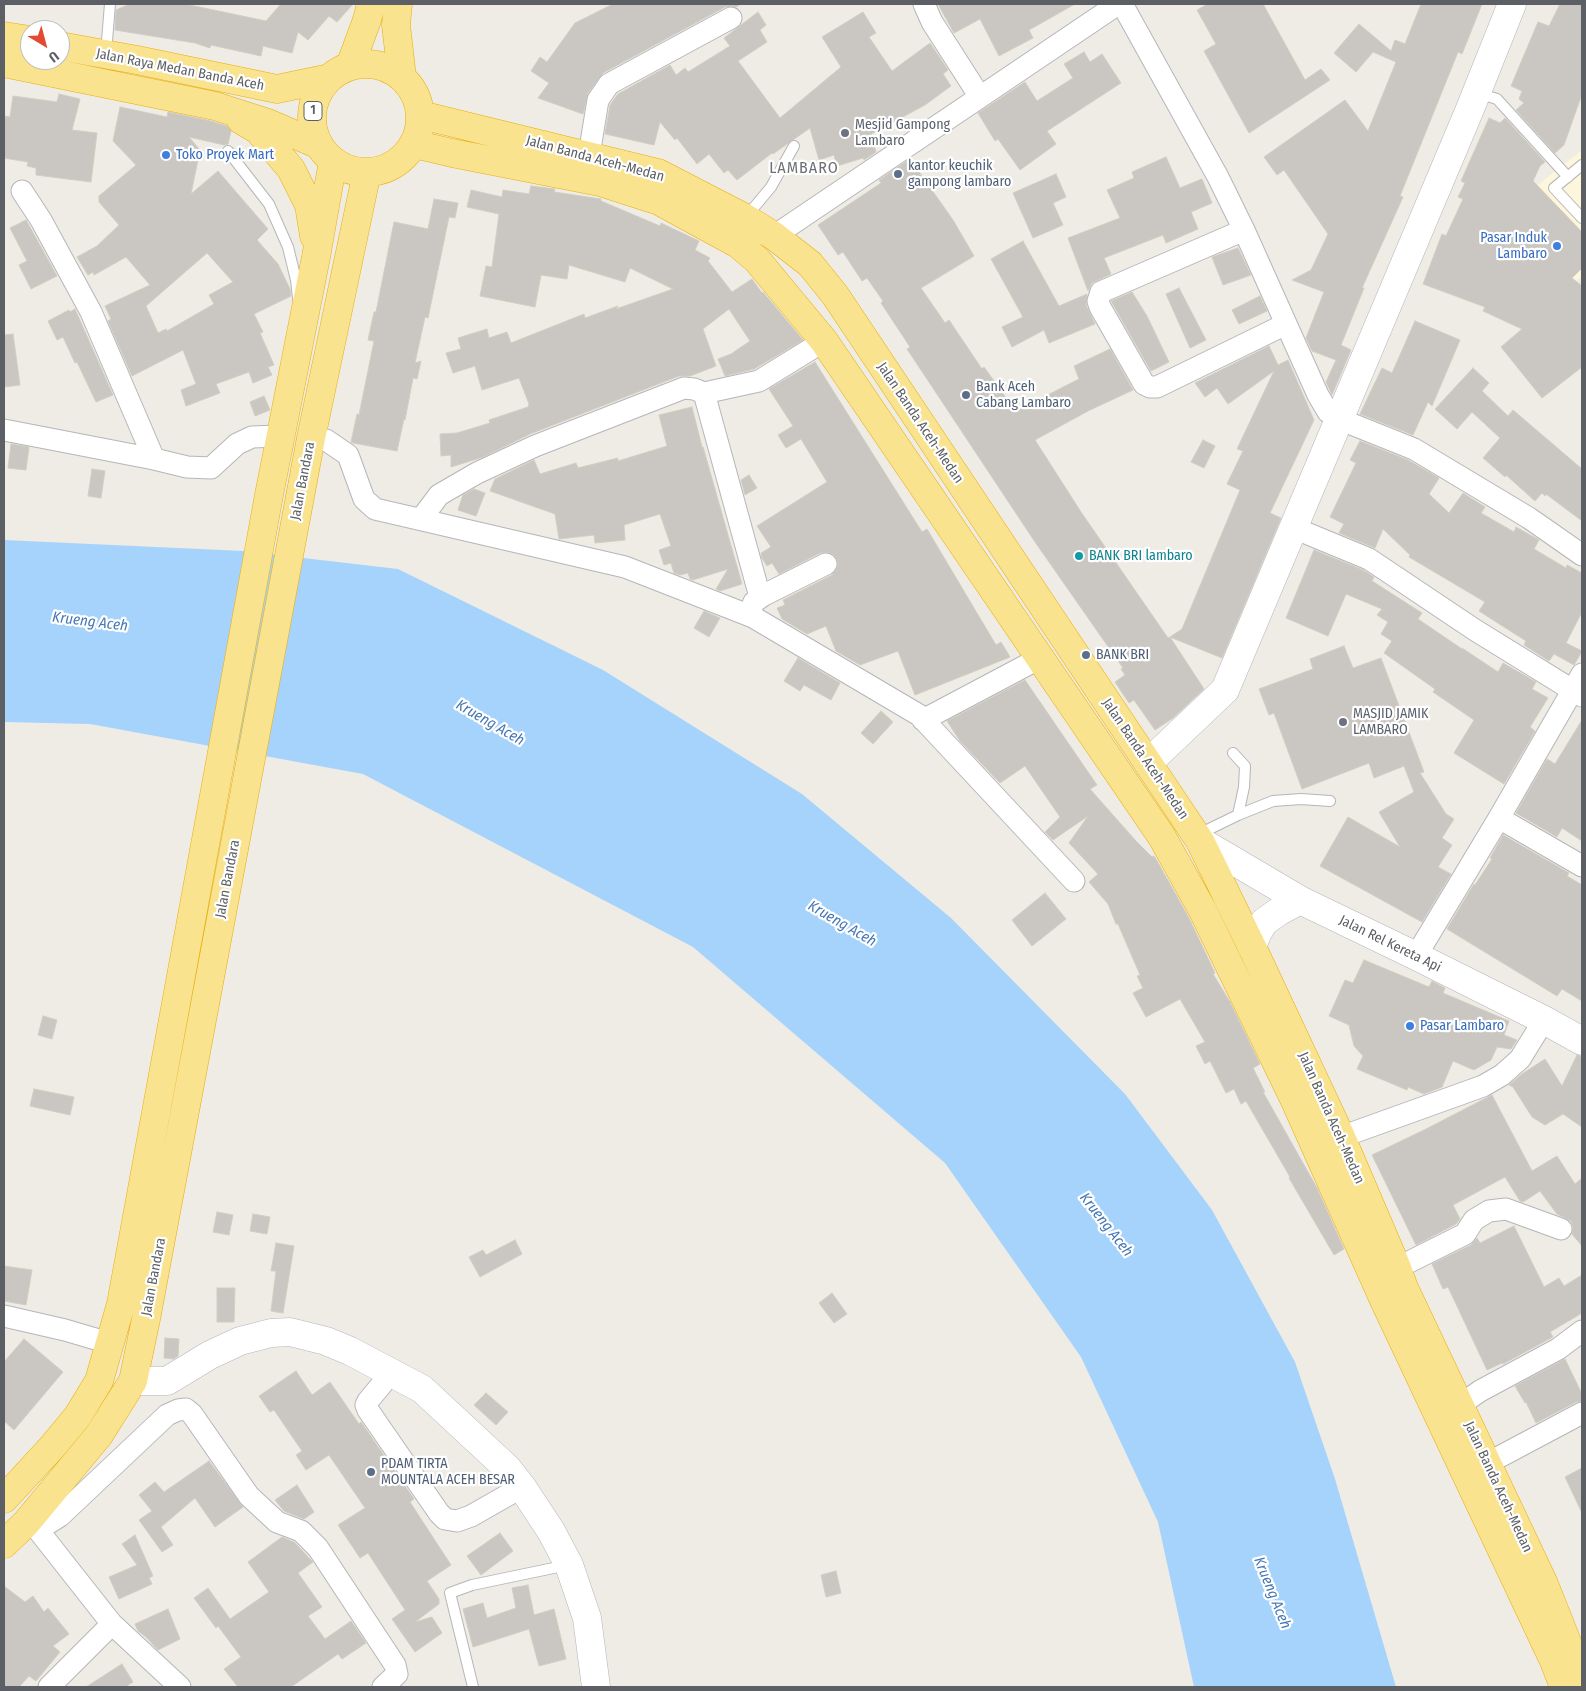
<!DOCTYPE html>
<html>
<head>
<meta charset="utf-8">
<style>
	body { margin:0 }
	#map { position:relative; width:1586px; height:1691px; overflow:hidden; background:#eeece4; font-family:"Fira Sans Condensed",sans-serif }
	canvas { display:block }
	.frame { position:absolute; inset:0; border:5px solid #5c5f64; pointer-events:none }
	.north { position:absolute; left:20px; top:20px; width:50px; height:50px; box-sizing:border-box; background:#fff; border:1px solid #bebfc1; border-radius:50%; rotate:143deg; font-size:14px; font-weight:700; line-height:20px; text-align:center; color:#5c5f64 }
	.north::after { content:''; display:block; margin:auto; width:18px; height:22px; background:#e34a34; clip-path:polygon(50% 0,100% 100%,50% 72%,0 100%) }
</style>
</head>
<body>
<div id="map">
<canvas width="1586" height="1691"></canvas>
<div class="frame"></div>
<div class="north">U</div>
</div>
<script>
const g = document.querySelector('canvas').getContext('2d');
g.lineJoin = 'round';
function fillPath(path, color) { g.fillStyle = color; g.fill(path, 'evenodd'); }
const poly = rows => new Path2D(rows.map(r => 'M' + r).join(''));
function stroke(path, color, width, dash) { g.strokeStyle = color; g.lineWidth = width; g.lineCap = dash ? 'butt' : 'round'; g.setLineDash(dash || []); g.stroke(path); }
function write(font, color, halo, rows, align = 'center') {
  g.font = font + ' "Fira Sans Condensed",sans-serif'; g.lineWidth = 4.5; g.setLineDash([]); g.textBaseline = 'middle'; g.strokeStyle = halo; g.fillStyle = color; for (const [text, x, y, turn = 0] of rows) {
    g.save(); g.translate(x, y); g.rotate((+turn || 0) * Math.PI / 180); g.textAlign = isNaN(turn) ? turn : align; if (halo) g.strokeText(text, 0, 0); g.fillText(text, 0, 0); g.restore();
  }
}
fillPath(poly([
	[1582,150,1582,276,1572,285,1500,215]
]), '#fdf6da');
fillPath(poly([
	[4,540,243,551,398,569,603,670,802,794,951,918,1125,1094,1212,1210,1295,1362,1335,1479,1396,1687,1194,1687,1158,1522,1081,1357,945,1163,693,947,363,774,90,724,4,722]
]), '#a6d3fc');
const building = poly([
	[130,4,185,4,266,21,281,4,353,4,337,22,329,16,308,40,298,32,292,53,263,46,261,56,211,45,210,48,195,43,115,30,116,10,130,4],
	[613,4,741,4,736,7,731,6,725,7,603,73,588,93,583,114,538,98,549,83,531,71,540,57,547,62,575,23,613,4],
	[938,4,1075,4,1029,30,1033,38,999,56,980,19,954,33,938,4],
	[1208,4,1263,4,1305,80,1321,69,1330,80,1249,133,1204,51,1216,44,1197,10,1208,4],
	[1421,4,1482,4,1462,54,1458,52,1400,196,1403,197,1362,288,1364,288,1341,345,1351,350,1332,395,1326,382,1336,360,1312,351,1306,338,1324,292,1292,280,1311,270,1328,234,1284,170,1277,175,1264,157,1345,100,1368,131,1396,62,1373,52,1356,72,1334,53,1359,24,1391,51,1395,40,1405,44,1421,4],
	[1560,4,1582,4,1582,94,1564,145,1555,153,1516,110,1524,103,1519,99,1522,91,1511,86,1538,22,1549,26,1560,4],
	[758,12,766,25,760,30,767,42,738,61,780,118,841,67,822,37,863,12,876,33,869,37,892,71,930,43,948,70,943,74,951,86,925,105,871,134,876,152,864,160,863,158,837,166,834,155,819,160,810,128,773,154,772,153,737,180,728,170,724,173,709,154,697,164,677,138,675,140,660,122,654,145,605,134,610,105,618,94,670,65,676,75,685,68,688,72,730,46,724,38,758,12],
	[1084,52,1090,62,1102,54,1121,83,1047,131,1056,144,1020,170,998,139,995,141,978,113,1025,82,1037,101,1073,78,1064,64,1084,52],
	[59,94,80,99,72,130,97,133,91,182,36,175,36,168,27,166,28,162,4,158,4,116,10,117,13,96,57,102,59,94],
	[120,107,167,117,168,112,211,121,227,126,231,131,228,144,224,145,189,137,200,150,191,194,218,171,268,229,257,240,278,264,290,289,291,296,254,314,263,332,260,333,274,365,268,367,272,375,253,383,249,372,216,384,220,393,186,406,181,390,196,384,183,350,132,376,108,321,111,319,105,306,150,285,126,257,94,275,93,272,88,275,77,257,97,246,119,225,99,202,99,196,136,165,113,141,120,107],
	[207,253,233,282,209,295,214,304,167,331,166,329,158,333,146,306,207,253],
	[1489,118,1500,123,1505,118,1545,162,1540,166,1533,181,1582,232,1582,268,1572,278,1582,286,1582,367,1542,398,1501,347,1522,329,1483,311,1485,307,1423,284,1442,234,1446,236,1463,199,1458,197,1465,183,1461,181,1489,118],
	[1166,157,1180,188,1202,179,1212,203,1191,212,1198,229,1166,243,1163,235,1104,258,1111,274,1092,283,1088,291,1068,238,1120,218,1107,190,1134,178,1132,172,1166,157],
	[910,159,953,220,974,256,921,288,945,323,949,320,982,369,984,367,1015,410,1016,411,1079,379,1074,366,1110,349,1133,390,1088,411,1035,440,1081,512,1168,638,1170,637,1204,689,1173,718,1155,730,1134,700,1129,703,1115,682,1125,675,1121,669,1123,668,1035,542,907,349,910,347,881,303,883,301,867,278,862,281,843,252,838,255,818,225,881,183,879,180,910,159],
	[1056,174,1066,197,1053,203,1063,225,1033,238,1013,193,1056,174],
	[531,186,555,189,554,192,601,199,601,201,660,226,661,223,699,241,695,250,710,258,708,261,732,292,752,279,762,293,763,292,803,340,754,369,725,376,718,359,731,354,750,341,729,309,703,329,716,366,690,376,679,376,530,434,483,457,451,467,451,455,441,456,440,434,457,433,490,423,489,420,528,407,529,404,519,378,482,390,475,366,453,373,446,353,461,349,458,338,487,329,489,338,507,332,511,343,584,314,585,318,618,306,616,309,673,289,630,268,625,282,569,265,567,279,541,275,535,307,480,296,486,266,492,267,499,214,467,207,471,190,502,197,503,190,529,194,531,186],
	[434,199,458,203,455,218,449,217,428,318,425,317,415,363,421,361,417,379,413,378,405,420,404,419,397,451,353,443,351,442,357,414,359,415,374,341,368,340,374,312,376,312,394,222,428,229,434,199],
	[26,220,57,276,31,289,19,265,27,261,10,228,26,220],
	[1023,241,1059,306,1087,294,1086,305,1095,324,1049,343,1044,330,1012,347,1002,327,1023,317,991,259,1023,241],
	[1238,248,1251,275,1223,285,1212,257,1238,248],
	[1179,288,1206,340,1190,348,1166,294,1179,288],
	[1132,292,1147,316,1169,362,1151,371,1111,301,1132,292],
	[1260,296,1267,311,1239,324,1232,310,1260,296],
	[75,309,113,395,96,402,77,362,75,363,63,337,57,340,48,321,69,310,70,312,75,309],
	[1415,321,1460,340,1432,406,1428,402,1413,435,1360,414,1382,368,1392,373,1415,321],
	[13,334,20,385,4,387,4,335,13,334],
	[1269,346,1278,365,1288,360,1314,420,1270,513,1281,518,1222,658,1170,637,1182,629,1240,490,1227,484,1243,451,1237,449,1274,371,1228,404,1217,388,1205,397,1195,383,1269,346],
	[815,362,922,532,927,529,996,645,1001,642,1010,657,915,695,898,651,860,665,836,651,826,626,807,634,782,619,777,608,785,605,783,600,832,575,836,571,838,565,837,559,833,554,826,552,820,553,779,574,772,563,767,566,762,558,761,553,771,547,757,526,827,482,801,439,786,448,778,435,793,426,769,389,815,362],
	[1473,368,1489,383,1482,391,1508,416,1513,410,1582,469,1582,521,1546,494,1545,496,1542,493,1535,501,1506,475,1505,477,1483,458,1500,438,1472,412,1457,429,1435,409,1473,368],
	[264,396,270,410,255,416,250,402,264,396],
	[692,407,702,447,703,447,742,584,720,591,716,589,728,569,693,580,690,579,688,573,680,575,674,573,671,563,664,565,659,550,671,546,660,514,624,525,625,540,595,543,594,535,559,539,555,514,490,491,495,479,534,460,540,474,576,463,578,468,618,458,618,461,667,446,659,415,692,407],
	[1203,440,1215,446,1204,468,1191,462,1203,440],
	[1360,441,1408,460,1439,478,1429,494,1449,513,1463,493,1485,507,1481,513,1514,532,1516,527,1539,540,1534,549,1566,568,1567,565,1582,573,1582,612,1566,643,1582,651,1574,665,1554,654,1549,661,1524,645,1526,641,1479,611,1485,602,1409,557,1410,555,1383,529,1375,548,1339,533,1344,524,1330,517,1356,463,1350,460,1360,441],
	[11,444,29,447,26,470,8,468,11,444],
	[92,469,105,471,101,498,88,496,92,469],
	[749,475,757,488,745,495,741,480,749,475],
	[474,489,485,493,476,516,458,510,463,495,474,489],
	[1314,550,1363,570,1374,577,1372,581,1422,613,1418,619,1462,649,1462,648,1498,672,1503,663,1536,682,1532,689,1548,698,1530,727,1535,731,1504,784,1454,753,1474,720,1433,692,1435,689,1384,653,1392,641,1381,634,1388,622,1377,615,1382,609,1346,594,1328,636,1286,618,1314,550],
	[704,611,720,618,709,637,694,628,704,611],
	[1344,646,1353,668,1381,658,1424,772,1420,773,1446,814,1454,819,1442,838,1452,845,1438,867,1451,874,1422,922,1320,866,1348,817,1400,847,1379,812,1414,792,1404,766,1374,778,1369,763,1302,789,1274,713,1269,715,1259,689,1313,669,1310,659,1344,646],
	[798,658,840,683,831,700,804,685,800,691,784,681,798,658],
	[1025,680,1097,785,1090,789,1136,841,1152,857,1154,856,1156,859,1189,918,1215,973,1213,974,1230,1002,1260,1064,1253,1068,1265,1092,1263,1092,1317,1188,1344,1249,1334,1255,1289,1178,1290,1177,1246,1101,1241,1104,1234,1089,1226,1093,1210,1061,1205,1064,1196,1046,1205,1042,1180,999,1146,1017,1133,993,1143,988,1137,976,1140,975,1118,924,1116,924,1108,904,1089,882,1098,874,1069,843,1088,816,1053,840,1045,832,1060,817,1025,766,1000,783,960,741,947,721,1025,680],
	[881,711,893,722,873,744,861,733,881,711],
	[1582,720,1582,841,1562,828,1557,837,1516,813,1547,759,1555,764,1582,720],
	[1503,835,1569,873,1567,876,1582,885,1582,1001,1562,989,1557,996,1447,929,1474,884,1475,885,1492,859,1490,858,1503,835],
	[1045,893,1066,919,1032,946,1012,920,1045,893],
	[1364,960,1429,987,1432,981,1445,988,1443,993,1509,1021,1504,1035,1517,1040,1511,1049,1497,1047,1491,1060,1474,1070,1453,1061,1442,1087,1424,1094,1408,1087,1407,1090,1357,1069,1363,1056,1354,1046,1349,1025,1329,1016,1345,980,1353,983,1364,960],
	[43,1016,57,1020,52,1039,38,1035,43,1016],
	[1577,1055,1582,1057,1582,1127,1563,1114,1545,1125,1532,1117,1513,1087,1509,1085,1522,1074,1545,1059,1562,1086,1577,1055],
	[34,1089,74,1097,70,1115,30,1106,34,1089],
	[1492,1095,1532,1171,1557,1156,1575,1184,1582,1178,1582,1246,1572,1234,1573,1227,1571,1221,1557,1214,1540,1191,1523,1202,1520,1201,1505,1177,1453,1205,1460,1219,1456,1224,1416,1245,1372,1155,1424,1130,1492,1095],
	[217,1212,233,1215,229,1235,213,1232,217,1212],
	[253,1214,270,1217,267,1234,250,1231,253,1214],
	[1514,1226,1544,1287,1559,1278,1564,1286,1582,1275,1582,1313,1550,1332,1553,1337,1551,1338,1503,1364,1502,1363,1487,1370,1448,1287,1443,1289,1432,1264,1471,1245,1477,1238,1480,1243,1514,1226],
	[515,1240,522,1254,480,1277,469,1257,483,1250,486,1255,515,1240],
	[276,1243,294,1246,283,1313,271,1311,276,1271,271,1271,276,1243],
	[4,1266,32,1270,26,1305,4,1301,4,1266],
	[217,1288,235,1288,234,1322,217,1322,217,1288],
	[832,1293,847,1314,834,1323,819,1303,832,1293],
	[165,1338,179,1339,178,1356,174,1359,164,1358,165,1338],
	[24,1339,63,1372,14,1430,4,1421,4,1362,24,1339],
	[1565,1359,1582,1394,1582,1401,1576,1402,1536,1423,1526,1402,1525,1403,1515,1386,1565,1359],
	[296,1371,312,1395,330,1382,359,1424,361,1422,414,1499,410,1502,451,1565,427,1581,439,1599,439,1604,415,1622,432,1617,442,1633,415,1652,392,1619,405,1610,368,1553,360,1558,338,1525,365,1508,329,1455,306,1470,296,1455,302,1451,274,1410,270,1412,259,1396,296,1371],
	[486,1393,508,1412,496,1425,474,1405,486,1393],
	[209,1461,243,1507,215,1527,195,1498,161,1527,173,1545,162,1552,139,1520,152,1511,139,1495,155,1482,164,1492,209,1461],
	[1582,1468,1582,1513,1565,1477,1582,1468],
	[297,1485,314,1512,304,1519,284,1511,275,1500,297,1485],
	[500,1533,513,1551,481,1575,467,1556,500,1533],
	[135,1535,153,1576,149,1578,152,1584,119,1599,109,1577,137,1565,122,1544,135,1535],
	[282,1537,294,1542,313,1562,298,1573,322,1607,308,1616,325,1639,351,1621,366,1643,342,1659,338,1654,291,1687,238,1687,224,1669,241,1657,218,1626,216,1628,194,1598,208,1588,230,1619,269,1592,248,1562,282,1537],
	[836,1571,841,1593,826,1597,821,1575,836,1571],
	[528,1585,534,1615,554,1609,566,1659,539,1666,529,1629,473,1647,463,1609,483,1603,487,1618,516,1608,512,1588,528,1585],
	[4,1586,25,1602,33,1596,44,1612,48,1608,69,1634,53,1646,60,1652,36,1681,29,1676,19,1687,4,1687,4,1586],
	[168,1609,180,1639,158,1650,146,1637,138,1631,135,1624,168,1609],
	[122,1664,133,1682,125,1687,86,1687,122,1664]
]);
fillPath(building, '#cac6c1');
stroke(building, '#d2cec2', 1);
const lane = poly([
	[106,53,110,4],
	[1477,93,1497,99,1568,177],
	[228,151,269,204,288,247,296,280,298,298],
	[1582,165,1554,188,1582,218],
	[746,217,771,187,794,146],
	[1238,815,1273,801,1301,799,1330,801],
	[1197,835,1238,815,1244,787,1245,766,1233,753],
	[473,1687,450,1593,472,1585,568,1565]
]);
const street = poly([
	[924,4,932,22,980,97],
	[1122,4,1218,177,1244,230,1318,395,1328,412,1339,419,1414,449,1529,518,1582,555],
	[589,155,598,100,609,84,731,18],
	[22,191,41,220,91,312,154,459],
	[1244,230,1101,292,1098,301,1100,307,1144,384,1150,387,1157,387,1286,324],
	[774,236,1118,4],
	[704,393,759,381,824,341],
	[4,430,154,459,187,467,211,468,237,444,252,437,280,436],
	[311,438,326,440,348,455,364,499,375,509,625,567,753,617,919,715,1074,881],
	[421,519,439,495,477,473,535,446,684,388,694,389,704,393,760,597],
	[1294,528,1369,559,1475,630,1582,696],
	[752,607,754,602,764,595,826,564],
	[923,720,1040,658],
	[1499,818,1582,866],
	[1416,956,1499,818,1582,674],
	[1341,1137,1483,1086,1502,1075,1520,1059,1544,1020],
	[1397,1268,1465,1234,1474,1220,1489,1211,1506,1209,1561,1229],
	[4,1316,65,1330,109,1343],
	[392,1372,368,1401,366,1405,368,1410,439,1513,445,1519,457,1521,471,1516,522,1487],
	[1460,1405,1480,1391,1558,1349,1582,1331],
	[1486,1464,1582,1413],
	[26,1523,38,1530,112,1624,49,1687],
	[38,1530,60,1516,167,1415,178,1410,186,1409,192,1414,249,1496,277,1522,301,1531,318,1548,395,1665,397,1674,383,1687],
	[112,1624,180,1687]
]);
const secondary = poly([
	[1148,763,1225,690,1470,109,1512,4],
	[1200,841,1300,900,1416,956,1544,1020,1582,1041],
	[1252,947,1257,934,1264,922,1278,912,1300,900],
	[133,1381,167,1381,210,1355,240,1341,271,1333,290,1332,326,1341,350,1351,422,1389,507,1468,522,1487,551,1531,569,1565,587,1618,596,1687]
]);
const highway = poly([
	[398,4,396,25,402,77],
	[4,36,30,40],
	[60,46,137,60,277,89,330,78],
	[4,63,215,106,268,123,319,145],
	'312 118a54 54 0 1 1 108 0a54 54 0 1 1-108 0Z',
	[350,66,367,20,371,4],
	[421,115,658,173,745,218,774,236,810,264,835,295,1200,841,1252,947,1341,1137,1397,1268,1404,1288,1544,1584,1582,1680],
	[241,120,258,130,291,169,309,205,314,236],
	[414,144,452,153,600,182,659,201,738,244,757,260,824,341,1162,837,1203,911,1296,1103,1383,1298,1554,1661,1564,1687],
	[4,1499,52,1447,77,1417,99,1381,121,1304,269,495,316,257,333,161],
	[4,1544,26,1523,99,1435,133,1381,146,1319,311,438,367,172]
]);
stroke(lane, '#b4b6ba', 12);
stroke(street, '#b4b6ba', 23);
stroke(secondary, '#b3b6bb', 29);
stroke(highway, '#eaad08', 29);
stroke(lane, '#fff', 10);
stroke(street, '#fff', 21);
stroke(secondary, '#fff', 28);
stroke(highway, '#f9e38f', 28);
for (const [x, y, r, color] of [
	[845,133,5,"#6b7280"],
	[166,155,5,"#3f7fe0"],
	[898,174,5,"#5c6f8a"],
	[1557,246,5,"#3f7fe0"],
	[966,395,5,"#5c6f8a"],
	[1079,556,5,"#0f9aa8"],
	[1086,655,5,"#5c6f8a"],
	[1343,722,5,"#6b7280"],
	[1410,1026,5,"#3f7fe0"],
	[371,1472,5,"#5c6f8a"]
]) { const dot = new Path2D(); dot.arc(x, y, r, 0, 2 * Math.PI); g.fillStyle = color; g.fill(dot); stroke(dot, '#fff', 2); }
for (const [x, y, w] of [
	[313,111,18]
]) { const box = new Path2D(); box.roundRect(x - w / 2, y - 9.5, w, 19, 4); g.fillStyle = '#fff'; g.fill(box); stroke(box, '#5c5f64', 1); }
write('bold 12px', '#5c5f64', null, [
	["1",313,111]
]);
write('14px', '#5c5f64', '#fff', [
	["Jalan Raya Medan Banda Aceh",180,70,11],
	["Jalan Banda Aceh-Medan",595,159,15],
	["Jalan Banda Aceh-Medan",920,423,56],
	["Jalan Bandara",303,481,-79],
	["Jalan Banda Aceh-Medan",1145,759,56],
	["Jalan Bandara",228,879,-79],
	["Jalan Rel Kereta Api",1390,944,26],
	["Jalan Banda Aceh-Medan",1331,1118,66],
	["Jalan Bandara",154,1277,-79],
	["Jalan Banda Aceh-Medan",1498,1487,65]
]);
write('14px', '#5b616d', '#fff', [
	["Mesjid Gampong",855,125],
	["Lambaro",855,141],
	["MASJID JAMIK",1353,714],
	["LAMBARO",1353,730]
], 'left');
write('14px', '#366cbe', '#fff', [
	["Toko Proyek Mart",176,155],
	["Pasar Induk",1547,238,"right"],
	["Lambaro",1547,254,"right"],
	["Pasar Lambaro",1420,1026]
], 'left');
write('14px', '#4e5e75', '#fff', [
	["kantor keuchik",908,166],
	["gampong lambaro",908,182],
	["Bank Aceh",976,387],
	["Cabang Lambaro",976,403],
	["BANK BRI",1096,655],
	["PDAM TIRTA",381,1464],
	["MOUNTALA ACEH BESAR",381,1480]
], 'left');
write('14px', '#0d838f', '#fff', [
	["BANK BRI lambaro",1089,556]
], 'left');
write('italic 15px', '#4678b6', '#fff', [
	["Krueng Aceh",90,622,7],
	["Krueng Aceh",490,723,30],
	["Krueng Aceh",842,924,30],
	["Krueng Aceh",1106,1225,52],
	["Krueng Aceh",1272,1593,68]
]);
g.letterSpacing = '1px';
write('16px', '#6d7176', '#fff', [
	["LAMBARO",804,169]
]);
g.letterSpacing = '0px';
</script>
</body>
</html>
